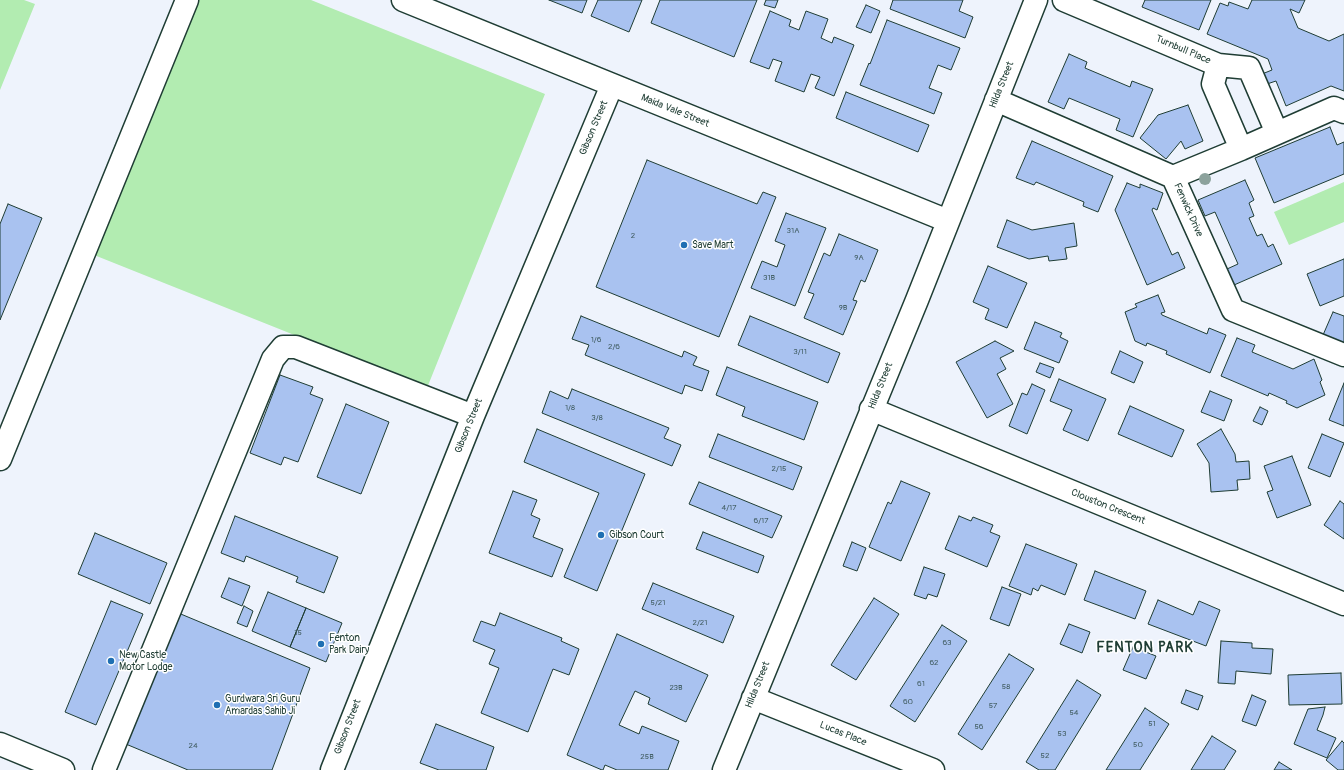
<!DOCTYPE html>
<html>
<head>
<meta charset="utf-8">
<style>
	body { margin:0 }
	canvas { display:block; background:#eef3fc }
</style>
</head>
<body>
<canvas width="1344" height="770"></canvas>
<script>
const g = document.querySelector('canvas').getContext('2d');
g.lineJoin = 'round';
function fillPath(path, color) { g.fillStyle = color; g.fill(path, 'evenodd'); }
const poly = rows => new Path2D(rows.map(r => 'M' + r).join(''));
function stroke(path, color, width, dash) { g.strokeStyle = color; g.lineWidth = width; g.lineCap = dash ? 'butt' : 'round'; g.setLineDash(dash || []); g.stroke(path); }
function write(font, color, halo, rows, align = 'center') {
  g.font = font + ' Pangolin,sans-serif'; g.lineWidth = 3; g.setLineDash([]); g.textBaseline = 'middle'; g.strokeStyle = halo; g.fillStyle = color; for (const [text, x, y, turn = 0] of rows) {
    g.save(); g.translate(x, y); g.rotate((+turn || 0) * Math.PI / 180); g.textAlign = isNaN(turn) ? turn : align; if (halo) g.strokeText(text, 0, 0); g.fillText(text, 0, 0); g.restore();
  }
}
fillPath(poly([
	[0,0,24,0,35,4,0,90],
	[196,0,311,0,545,94,427,388,94,255],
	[1344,182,1344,222,1289,245,1274,212]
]), '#b2ecb1');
const building = poly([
	[549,0,587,0,582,13,549,0],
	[598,0,642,0,629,32,591,16,598,0],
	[660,0,757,0,734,57,651,23,660,0],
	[766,0,778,0,775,8,764,5,766,0],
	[893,0,963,0,959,11,973,17,965,38,890,9,893,0],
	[1145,0,1211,0,1199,30,1142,7,1145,0],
	[1252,0,1305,0,1299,13,1290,9,1298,28,1329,41,1344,34,1344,91,1331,86,1286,106,1276,81,1267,84,1262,74,1272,70,1268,59,1207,34,1220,3,1228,6,1229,2,1248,9,1252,0],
	[866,5,880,11,871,33,856,27,866,5],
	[770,11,791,20,789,26,799,30,806,11,828,19,821,38,832,43,834,37,854,45,834,96,815,88,820,77,811,74,804,92,775,81,782,62,773,59,769,69,750,62,770,11],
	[887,20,960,48,951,70,938,65,929,88,942,93,934,114,860,85,869,63,870,64,887,20],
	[1069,54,1087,62,1085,68,1130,87,1132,81,1153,89,1133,137,1116,130,1120,119,1069,98,1064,109,1048,102,1069,54],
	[846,92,929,125,918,152,836,118,846,92],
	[1188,105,1203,141,1185,149,1181,141,1166,159,1140,138,1158,115,1188,105],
	[1330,127,1337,145,1344,142,1344,174,1274,203,1255,158,1330,127],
	[1032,141,1113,176,1098,212,1083,206,1084,202,1036,182,1034,185,1016,178,1032,141],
	[647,160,757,204,763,192,776,197,719,337,596,287,647,160],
	[1245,180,1254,200,1249,203,1254,216,1249,218,1257,236,1262,234,1268,247,1273,244,1282,264,1234,285,1227,269,1238,264,1215,212,1205,216,1198,200,1245,180],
	[1127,183,1140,188,1140,184,1163,193,1157,210,1153,208,1152,210,1172,255,1178,252,1185,268,1147,285,1115,210,1127,183],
	[8,204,42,218,0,320,0,224,8,204],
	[786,213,826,228,795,306,751,288,762,261,777,267,785,245,775,241,786,213],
	[1007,220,1032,230,1074,223,1077,246,1065,248,1067,259,1049,261,1048,256,1029,259,997,247,1007,220],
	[839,234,878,250,865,282,861,280,853,300,857,301,843,335,804,318,814,294,808,292,824,253,830,256,839,234],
	[1344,259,1344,296,1320,306,1307,274,1344,259],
	[988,266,1027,283,1007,328,985,319,989,309,973,302,988,266],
	[1158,295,1165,312,1161,313,1162,315,1207,334,1209,328,1226,335,1210,373,1166,354,1167,351,1147,343,1146,346,1135,341,1125,312,1137,307,1135,304,1158,295],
	[1333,312,1344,316,1344,344,1323,335,1333,312],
	[581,316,682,357,684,351,697,357,693,365,709,371,702,391,685,385,682,394,585,355,589,345,572,339,581,316],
	[750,316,840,353,828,383,738,345,750,316],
	[1035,322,1062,333,1060,337,1068,341,1059,363,1024,349,1035,322],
	[1237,338,1255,345,1252,352,1293,369,1314,359,1322,380,1320,382,1325,395,1297,408,1286,403,1287,401,1269,393,1268,396,1221,376,1237,338],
	[995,341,1014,351,1000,358,1006,369,997,374,1013,404,987,418,956,362,995,341],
	[1120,351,1143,362,1134,383,1111,373,1120,351],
	[1040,363,1054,368,1050,378,1036,372,1040,363],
	[727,367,818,402,804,440,742,416,745,407,716,395,727,367],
	[280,375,313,387,310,394,323,399,298,462,284,457,281,465,250,453,280,375],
	[1059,379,1106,399,1088,441,1063,430,1072,410,1050,401,1059,379],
	[1344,383,1344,426,1329,420,1344,383],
	[1032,384,1045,390,1027,434,1009,426,1022,393,1027,395,1032,384],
	[572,389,669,428,664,438,681,445,672,466,542,413,550,391,568,399,572,389],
	[1210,391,1232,400,1224,421,1201,412,1210,391],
	[346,404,389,422,361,494,317,477,346,404],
	[1130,406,1184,430,1172,457,1118,434,1130,406],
	[1260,407,1268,411,1262,425,1253,421,1260,407],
	[537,429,645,474,597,591,564,577,599,493,524,462,537,429],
	[1221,429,1235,454,1236,462,1249,461,1250,479,1237,480,1238,490,1211,492,1209,463,1197,444,1221,429],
	[718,434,802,467,793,490,709,457,718,434],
	[1322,434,1344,443,1330,477,1308,468,1322,434],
	[1292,456,1311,505,1277,518,1267,492,1273,490,1264,466,1292,456],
	[901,481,930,493,901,561,869,547,888,502,891,504,901,481],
	[699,482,782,516,772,538,689,504,699,482],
	[513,491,537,500,531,515,540,519,533,537,563,549,552,577,489,553,513,491],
	[1340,501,1344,504,1344,539,1324,525,1340,501],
	[235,516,338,557,324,593,296,582,298,577,246,556,244,562,221,553,235,516],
	[959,516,971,521,973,517,993,525,990,532,1000,536,987,567,945,549,959,516],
	[703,532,764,556,758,573,696,549,703,532],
	[95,533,167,563,150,604,78,574,95,533],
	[852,542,866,548,857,571,843,566,852,542],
	[1026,544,1077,564,1065,595,1041,585,1038,591,1033,588,1031,595,1009,586,1026,544],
	[924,567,945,574,937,597,928,594,926,599,914,595,924,567],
	[1095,571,1146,591,1135,619,1084,600,1095,571],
	[229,578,250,586,242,606,221,597,229,578],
	[653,583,734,616,723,643,642,609,653,583],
	[1002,587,1021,594,1009,626,990,619,1002,587],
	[268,592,306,608,290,647,252,631,268,592],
	[874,598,899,614,856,680,831,665,874,598],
	[1158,600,1193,615,1199,601,1220,610,1206,646,1148,624,1158,600],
	[111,601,143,614,96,725,65,712,111,601],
	[244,606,253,611,247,627,237,623,244,606],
	[306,608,342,623,326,662,290,647,306,608],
	[176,612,310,668,272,770,188,770,121,742,176,612],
	[500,613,562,638,561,641,579,649,569,675,553,669,528,732,481,713,499,668,489,664,495,650,473,641,481,621,495,626,500,613],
	[1069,624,1090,632,1082,653,1060,644,1069,624],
	[942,625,967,641,915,722,890,706,942,625],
	[617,634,708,675,686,722,648,704,650,698,635,691,619,725,639,734,642,726,679,741,668,770,617,770,605,765,603,770,602,770,567,755,617,634],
	[1221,641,1252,643,1252,648,1273,649,1271,674,1236,671,1235,684,1218,683,1221,641],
	[1133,647,1156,656,1146,679,1123,670,1133,647],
	[1009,654,1034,669,982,750,958,734,1009,654],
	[1341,673,1342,704,1289,705,1288,675,1341,673],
	[1077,680,1101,695,1055,770,1039,770,1026,762,1077,680],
	[1186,690,1203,696,1198,710,1181,703,1186,690],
	[1252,695,1266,701,1256,726,1242,721,1252,695],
	[1325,707,1323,715,1317,730,1336,738,1327,758,1294,744,1308,709,1325,707],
	[1145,708,1169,724,1140,770,1106,770,1145,708],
	[436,724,494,747,486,770,439,770,420,763,436,724],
	[1212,736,1236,751,1224,770,1191,770,1212,736],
	[1342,741,1344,743,1344,770,1338,770,1326,760,1342,741],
	[1279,762,1292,770,1274,770,1279,762]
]);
fillPath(building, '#a9c2f0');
stroke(building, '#1f3d34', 1);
const minor = poly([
	[403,0,948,221],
	[1064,0,1218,65,1213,84,1241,149,1334,108,1344,112],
	[1218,65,1249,68,1277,133],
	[996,100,1173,177,1233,310,1344,355],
	[1173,177,1241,149],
	[871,409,1344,604],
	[0,459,187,0],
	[753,698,933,770],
	[0,744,63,770],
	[104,770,273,359,283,347,296,347,473,416],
	[332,770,473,416,612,85],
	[724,770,917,300,1036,0]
]);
stroke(minor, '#1f3d34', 25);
stroke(minor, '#fff', 22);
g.fillStyle = '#8ca29c';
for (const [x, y] of [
	[1205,179]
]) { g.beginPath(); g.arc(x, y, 6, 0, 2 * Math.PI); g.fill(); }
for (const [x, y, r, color] of [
	[684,245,4,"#1f6fb2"],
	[601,535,4,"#1f6fb2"],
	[321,644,4,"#1f6fb2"],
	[111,661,4,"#1f6fb2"],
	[217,705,4,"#1f6fb2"]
]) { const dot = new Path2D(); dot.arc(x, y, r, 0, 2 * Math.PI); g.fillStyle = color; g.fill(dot); stroke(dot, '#fff', 1.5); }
write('8px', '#425e63', null, [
	["31A",793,231],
	["2",633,236],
	["9A",859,258],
	["31B",769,278],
	["9B",843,308],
	["1/6",596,340],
	["2/6",614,347],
	["3/11",800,352],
	["1/8",570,408],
	["3/8",597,418],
	["2/15",779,469],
	["4/17",729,508],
	["6/17",761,521],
	["5/21",658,603],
	["2/21",700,623],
	["15",298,633],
	["63",947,643],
	["62",934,663],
	["61",921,684],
	["58",1006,687],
	["23B",676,688],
	["60",908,702],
	["57",993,706],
	["54",1074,713],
	["51",1152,724],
	["56",979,727],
	["53",1062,734],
	["50",1138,745],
	["24",193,746],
	["52",1045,756],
	["25B",647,757]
]);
write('10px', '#1f3d34', '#fff', [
	["Turnbull Place",1183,50,23],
	["Hilda Street",1002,85,-68],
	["Maida Vale Street",675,111,22],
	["Gibson Street",594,128,-67],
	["Fenwick Drive",1188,210,66],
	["Hilda Street",881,386,-68],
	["Gibson Street",469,426,-68],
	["Clouston Crescent",1108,507,22],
	["Hilda Street",758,685,-68],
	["Gibson Street",348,727,-69],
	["Lucas Place",843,734,22]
]);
write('10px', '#1f3d34', '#fff', [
	["Save Mart",692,245],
	["Gibson Court",609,535],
	["Fenton",329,638],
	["Park Dairy",329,650],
	["New Castle",119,655],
	["Motor Lodge",119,667],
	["Gurdwara Sri Guru",225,699],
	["Amardas Sahib Ji",225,711]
], 'left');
g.letterSpacing = '1px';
write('bold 14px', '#1f3d34', '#fff', [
	["FENTON PARK",1145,648]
]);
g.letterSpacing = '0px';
</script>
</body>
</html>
